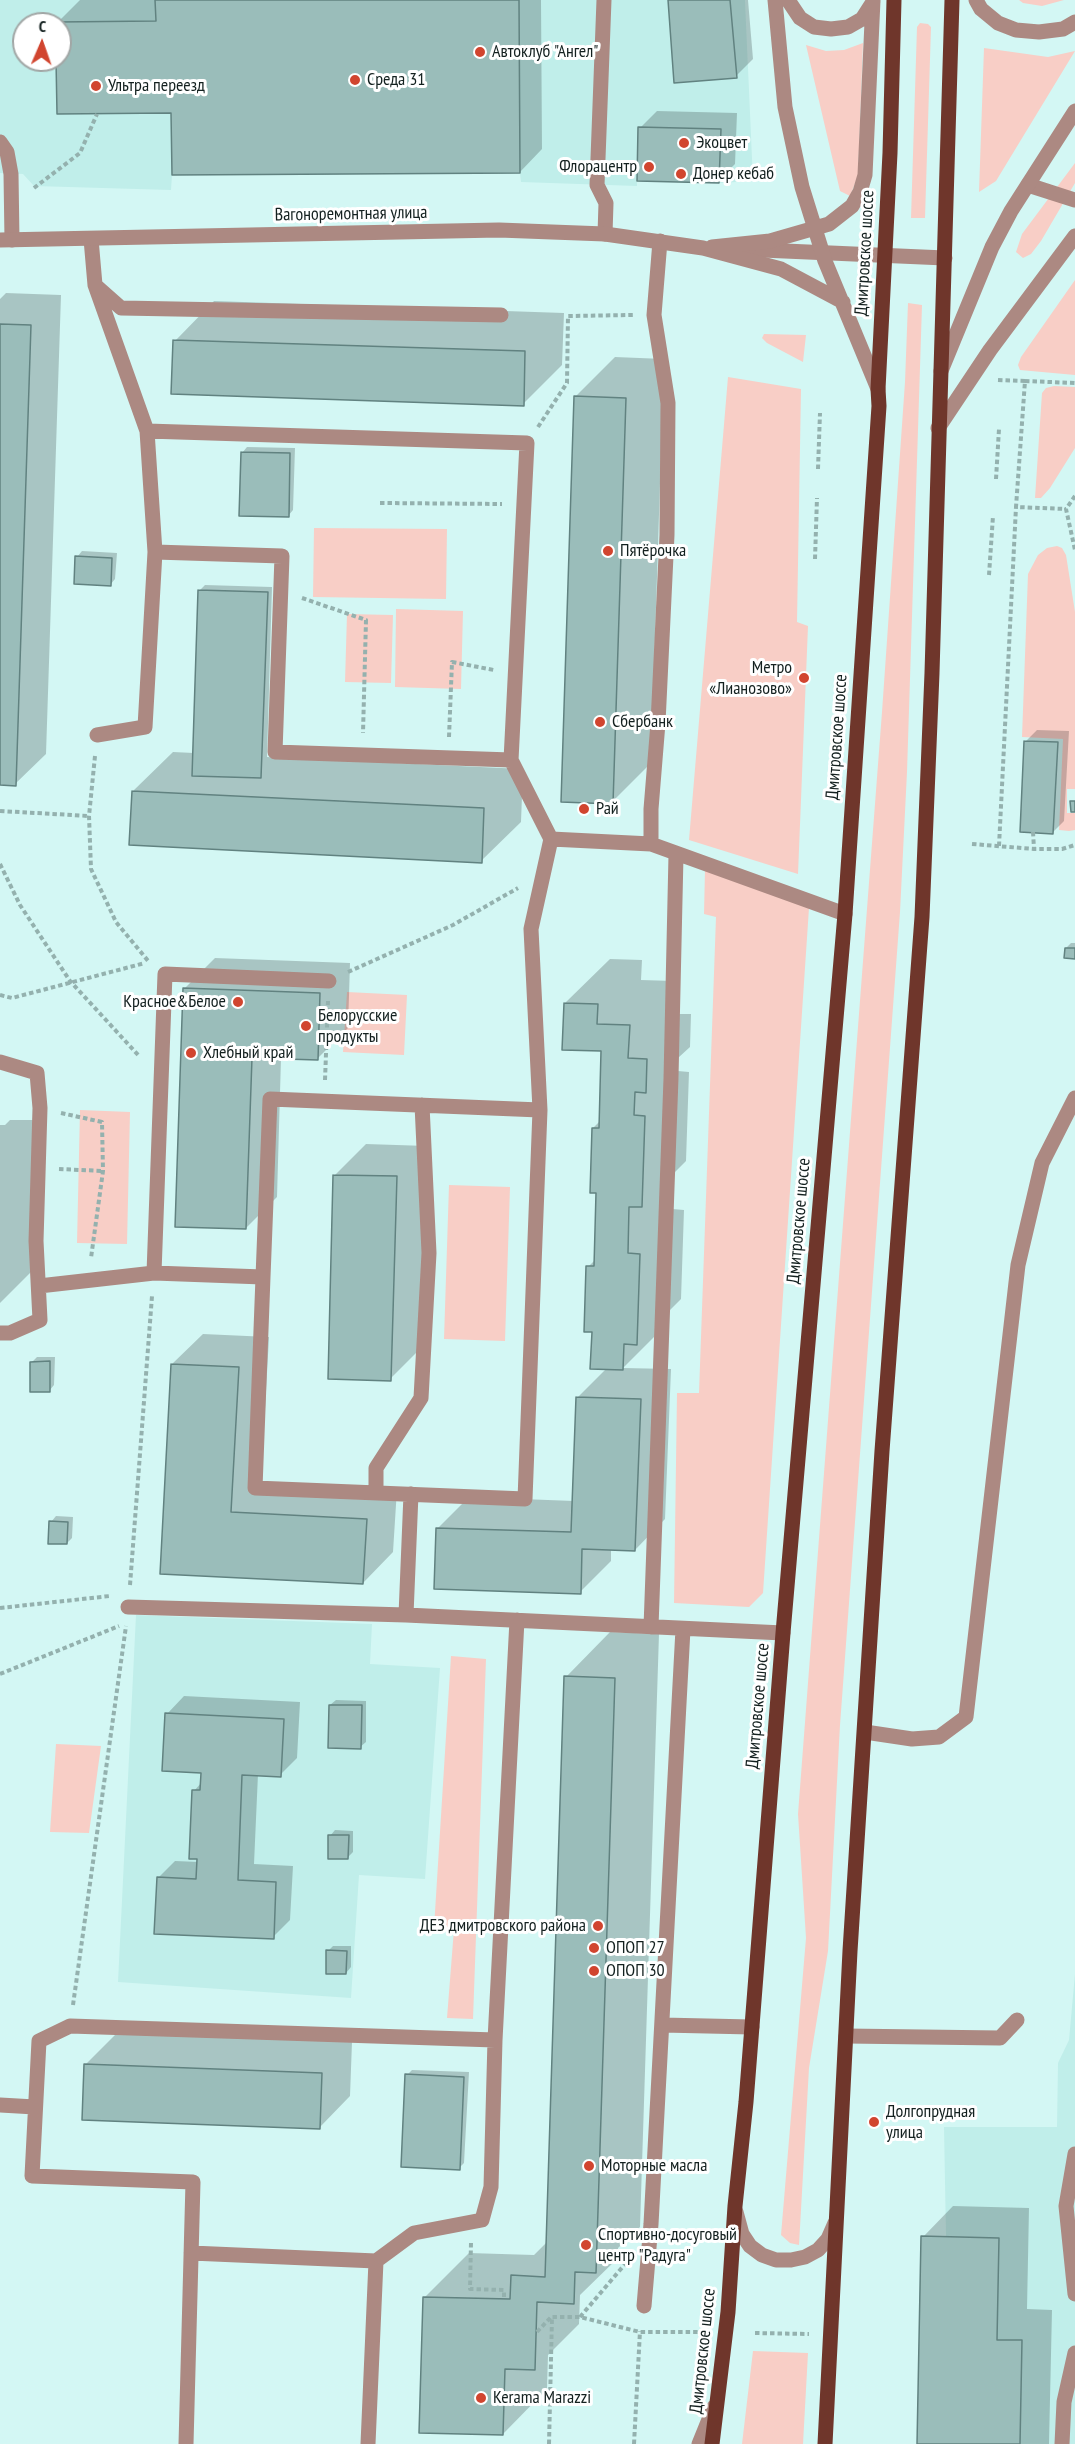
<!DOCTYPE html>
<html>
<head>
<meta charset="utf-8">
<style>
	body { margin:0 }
	#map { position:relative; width:1075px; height:2444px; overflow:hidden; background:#d3f7f4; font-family:"PT Sans Narrow",sans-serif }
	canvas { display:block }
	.north { position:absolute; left:12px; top:12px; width:60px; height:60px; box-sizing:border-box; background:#fff; border:2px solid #a1a6a5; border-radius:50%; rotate:2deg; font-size:16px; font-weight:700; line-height:24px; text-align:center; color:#13201f }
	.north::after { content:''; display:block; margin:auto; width:21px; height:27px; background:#d1452f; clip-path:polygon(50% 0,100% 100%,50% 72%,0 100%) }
</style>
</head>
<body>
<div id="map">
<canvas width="1075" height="2444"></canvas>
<div class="north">С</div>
</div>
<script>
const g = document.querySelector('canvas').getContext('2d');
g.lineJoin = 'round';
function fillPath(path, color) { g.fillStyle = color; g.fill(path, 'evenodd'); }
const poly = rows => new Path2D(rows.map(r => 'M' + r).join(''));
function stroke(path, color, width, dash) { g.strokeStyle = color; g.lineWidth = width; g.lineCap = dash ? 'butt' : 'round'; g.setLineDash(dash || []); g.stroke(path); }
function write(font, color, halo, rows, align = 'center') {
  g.font = font + ' "PT Sans Narrow",sans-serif'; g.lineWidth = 6; g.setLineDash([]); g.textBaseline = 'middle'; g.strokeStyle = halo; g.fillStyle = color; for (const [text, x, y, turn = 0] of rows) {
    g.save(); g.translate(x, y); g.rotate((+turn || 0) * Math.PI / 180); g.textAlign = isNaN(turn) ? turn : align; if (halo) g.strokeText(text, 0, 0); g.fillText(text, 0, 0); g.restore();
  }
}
fillPath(poly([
	[0,0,745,0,753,181,719,183,637,181,637,186,521,182,520,173,172,175,171,190,34,186,23,174,0,173],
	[24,24,60,24,60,60,24,60],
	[136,1615,372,1624,370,1664,440,1668,425,1879,359,1875,351,1998,118,1982],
	[1075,1974,1075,2444,917,2444,921,2236,946,2237,944,2127,1057,2127,1058,2063,1069,2040]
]), '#c0eeea');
fillPath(poly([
	[1019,0,1064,0,1042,6,1023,3],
	[920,23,928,24,931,27,925,218,911,218,917,27],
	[863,43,858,176,850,196,840,191,806,45,826,51,844,50],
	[984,48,1048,57,1075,51,996,181,979,192],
	[1075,163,1075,183,1041,241,1031,254,1023,258,1016,252,1022,234],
	[1075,280,1075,375,1020,370,1018,365,1021,357],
	[908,303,922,305,907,772,900,912,840,1725,828,1951,809,2068,799,2245,790,2243,781,2235,806,1938,798,1814,882,712,905,382],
	[764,334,806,335,803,362,767,343,762,338],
	[728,377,801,389,797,622,808,626,798,874,689,840],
	[1054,386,1075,387,1075,448,1050,488,1041,498,1035,498,1042,393,1046,388],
	[314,528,447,529,446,599,313,597],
	[1057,546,1062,548,1066,555,1075,612,1075,789,1067,789,1067,813,1075,813,1075,830,1069,831,1059,830,1063,739,1022,737,1028,574,1038,555,1047,548],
	[396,609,463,611,461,689,395,687],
	[347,614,393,615,391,683,345,682],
	[705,870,809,908,763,1593,749,1607,674,1603,677,1393,699,1393,716,917,704,914],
	[347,992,407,995,404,1055,343,1052],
	[80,1110,130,1112,127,1244,77,1243],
	[449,1185,510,1187,505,1341,444,1339],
	[451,1656,486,1659,473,2019,447,2018,454,1929,434,1928],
	[56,1744,101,1746,89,1833,50,1832],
	[753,2351,808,2353,803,2444,742,2444]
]), '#f8cec6');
fillPath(poly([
	[80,0,541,0,542,149,520,172,172,112,58,60,60,60,60,24,58,22],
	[669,0,748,0,753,59,736,76],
	[657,111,737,113,735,164,718,181,640,128],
	[6,293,61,295,46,754,15,784,0,784,0,299],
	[214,301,564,313,562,365,523,404,175,341],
	[615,357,664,359,651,763,612,802,576,396],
	[247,447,295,448,293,510,288,516,242,453],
	[82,551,117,553,115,579,110,585,77,557],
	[205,585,272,587,267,757,523,769,521,822,481,861,133,791,173,752,194,753,199,591],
	[1037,730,1069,731,1064,821,1053,832,1025,742],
	[1071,943,1075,943,1075,957,1066,948],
	[215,958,350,963,348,1028,317,1059,281,1058,277,1197,246,1228,184,989],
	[610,959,642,960,641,980,674,981,672,1014,691,1014,690,1047,678,1058,678,1071,689,1072,686,1161,673,1174,672,1209,684,1210,681,1299,667,1313,667,1324,623,1368,671,1369,665,1519,635,1550,611,1549,611,1561,580,1592,438,1528,469,1497,574,1501,577,1398,607,1368,593,1330,588,1267,596,1259,598,1191,593,1128,600,1121,603,1050,565,1003],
	[10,1120,36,1120,33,1270,0,1303,0,1125,5,1125],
	[366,1144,427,1146,421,1348,390,1379,335,1175],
	[203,1334,269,1337,261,1482,397,1489,393,1552,363,1583,161,1572,172,1364],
	[37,1357,55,1357,54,1385,49,1391,32,1362],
	[56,1516,73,1517,72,1538,67,1543,51,1522],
	[610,1632,659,1634,640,2227,618,2248,618,2258,580,2295,579,2324,548,2355,547,2389,503,2434,424,2298,469,2253,534,2255,548,2241,566,1677],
	[184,1696,300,1702,297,1758,280,1775,258,1774,254,1864,293,1866,290,1920,273,1937,158,1878,175,1861,199,1862,194,1791,202,1782,203,1771,167,1714],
	[336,1700,366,1701,366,1742,360,1747,330,1705],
	[335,1830,353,1831,353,1852,348,1857,330,1836],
	[333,1946,351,1946,351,1967,346,1973,328,1951],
	[116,2034,352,2042,350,2096,320,2127,85,2065],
	[412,2070,469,2072,464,2163,459,2168,407,2075],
	[953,2206,1029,2208,1027,2309,1052,2310,1049,2444,918,2444,923,2237]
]), '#0003');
const building = poly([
	[155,0,519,0,520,173,172,175,171,113,57,114,56,60,60,60,60,24,56,24,56,22,156,21,155,0],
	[668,0,730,0,737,78,674,83,668,0],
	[638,127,721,129,719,183,637,181,638,127],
	[0,324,31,325,16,786,0,785,0,324],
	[173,340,525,351,524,406,171,394,173,340],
	[574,396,626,398,613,804,561,802,574,396],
	[241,452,290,453,289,517,239,516,241,452],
	[75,556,112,558,111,586,74,584,75,556],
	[198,590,268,592,261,778,192,776,198,590],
	[1024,741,1058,742,1053,834,1020,832,1024,741],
	[132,791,484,808,482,863,129,845,132,791],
	[1070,801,1075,801,1075,812,1071,812,1070,801],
	[1065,948,1075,948,1075,959,1064,958,1065,948],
	[183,988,320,993,318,1060,252,1058,246,1229,175,1227,183,988],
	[564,1003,598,1004,597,1024,630,1025,628,1058,647,1059,646,1093,635,1092,634,1115,645,1116,642,1207,629,1207,628,1253,640,1254,637,1345,624,1344,623,1370,590,1369,592,1332,584,1332,586,1266,594,1266,596,1193,590,1193,592,1128,599,1128,601,1051,562,1050,564,1003],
	[333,1175,397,1176,391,1381,328,1379,333,1175],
	[50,1361,50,1392,30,1392,30,1362,50,1361],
	[171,1364,239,1367,231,1512,367,1519,363,1584,160,1574,171,1364],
	[576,1397,641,1399,635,1551,582,1549,581,1594,434,1589,436,1528,571,1532,576,1397],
	[49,1521,68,1522,67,1544,48,1544,49,1521],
	[564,1676,615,1678,596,2273,575,2272,574,2304,537,2302,535,2370,505,2369,503,2435,419,2433,423,2297,510,2299,511,2275,545,2277,564,1676],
	[329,1705,362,1705,361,1749,328,1748,329,1705],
	[165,1713,284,1719,281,1777,242,1775,238,1880,276,1882,274,1939,154,1934,157,1877,196,1879,197,1859,189,1859,192,1790,200,1790,201,1773,162,1771,165,1713],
	[328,1835,349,1835,348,1859,328,1859,328,1835],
	[326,1950,347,1951,346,1974,326,1974,326,1950],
	[84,2064,322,2073,320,2129,82,2120,84,2064],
	[405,2074,464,2077,460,2170,401,2167,405,2074],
	[921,2236,999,2238,997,2340,1022,2340,1020,2444,917,2444,921,2236]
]);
fillPath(building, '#9abdba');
stroke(building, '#618280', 1.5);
stroke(poly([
	[34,188,80,153,97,114],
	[998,380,1025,381,1016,507,1066,509],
	[1025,381,1075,383],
	[538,427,567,383,568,316,633,315],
	[818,469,820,413],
	[996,479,999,429],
	[1075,496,1066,509,1075,550],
	[380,503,502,504],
	[815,559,817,498],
	[989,575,993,516],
	[302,598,366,620,363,733],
	[449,737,452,662,494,670],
	[95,756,89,816,91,869,116,922,149,962],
	[0,811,89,816],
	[1033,832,1034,849],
	[972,844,1034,849,1062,849,1075,845],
	[999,846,1016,507],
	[0,864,20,905,70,981,140,1057],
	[348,972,453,925,518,888],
	[0,995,12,998,145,963],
	[325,1080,328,1001],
	[61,1113,102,1122,103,1171,91,1258],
	[59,1169,103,1171],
	[130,1585,152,1296],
	[0,1608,110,1596],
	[0,1674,119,1626],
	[73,2005,126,1626],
	[471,2243,470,2289,504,2290,504,2299],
	[580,2317,626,2263],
	[537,2332,551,2317],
	[755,2333,809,2334],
	[549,2444,552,2317,580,2317,640,2332,698,2332],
	[634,2444,640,2331]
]), '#94b1ae', 4, [4.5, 3]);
stroke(poly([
	[604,0,597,185,606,203,605,234],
	[0,142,7,152,11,174,12,240],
	[1028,185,1075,200],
	[91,239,95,285,147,431],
	[660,241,654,315,668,403,667,535,658,723,651,809,651,844,845,914],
	[739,249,945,258],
	[95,285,121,308,501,315],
	[938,428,990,350,1075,236],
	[155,552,282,556,275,752,511,760],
	[97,735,145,727,155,552,147,431,527,443,511,760,551,839,651,844],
	[0,1062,37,1073,40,1108,36,1241,40,1320,10,1333,0,1333],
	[540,1110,531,929,551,839],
	[154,1273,165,974,329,981],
	[39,1286,154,1273,263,1277,270,1099,540,1110,525,1499,255,1488,263,1277],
	[376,1493,376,1468,421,1398,429,1253,422,1105],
	[411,1494,406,1615,783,1633],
	[128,1607,406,1615],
	[651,1627,671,1078,676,855],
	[865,1732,912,1739,939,1737,966,1717,1018,1265,1042,1163,1075,1098],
	[662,2025,752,2027],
	[846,2036,1000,2038,1017,2020],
	[0,2105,35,2107],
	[1075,2154,1066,2206,1075,2294],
	[191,2253,376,2261,368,2444],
	[376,2261,414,2233,482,2220,491,2187,495,2040,517,1620],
	[644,2306,651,2224,683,1629],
	[186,2444,193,2182,32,2176,39,2041,70,2026,495,2040],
	[1062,2444,1064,2402,1075,2353]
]), '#ac8982', 15);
stroke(poly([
	[775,0,785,107,802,187,825,261,878,389],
	[788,0,800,18,814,27,831,29,848,27,862,19,873,2],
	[976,0,981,9,998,23,1016,30,1039,32,1063,29,1075,22],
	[0,240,499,230,605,234,703,248,781,269,843,302],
	[712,247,770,241,829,224,852,206,860,192,865,175,873,0],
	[941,371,992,247,1011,211,1075,111],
	[736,2212,742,2234,750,2246,762,2255,776,2260,791,2260,805,2257,818,2250,828,2239,835,2223],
	[699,2444,714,2407]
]), '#ac8982', 15);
stroke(poly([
	[712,2444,728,2312,735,2206,746,2102,783,1633,845,914,879,406,878,389,890,153,894,0],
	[825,2444,850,1951,882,1451,922,917,932,673,952,0]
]), '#6f362b', 15);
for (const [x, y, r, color] of [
	[480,52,6,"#d1452f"],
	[355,80,6,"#d1452f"],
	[96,86,6,"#d1452f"],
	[684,143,6,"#d1452f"],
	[649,167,6,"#d1452f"],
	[681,174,6,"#d1452f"],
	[608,551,6,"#d1452f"],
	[804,678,6,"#d1452f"],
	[600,722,6,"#d1452f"],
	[584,809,6,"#d1452f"],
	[238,1002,6,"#d1452f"],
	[306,1026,6,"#d1452f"],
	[191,1053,6,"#d1452f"],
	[598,1926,6,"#d1452f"],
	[594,1948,6,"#d1452f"],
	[594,1971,6,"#d1452f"],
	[874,2122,6,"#d1452f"],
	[589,2166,6,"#d1452f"],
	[586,2245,6,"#d1452f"],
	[481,2398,6,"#d1452f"]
]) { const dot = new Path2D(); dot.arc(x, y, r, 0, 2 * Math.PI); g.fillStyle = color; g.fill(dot); stroke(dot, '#fff', 2); }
write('18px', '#13201f', '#fff', [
	["Автоклуб \"Ангел\"",492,52],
	["Среда 31",367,80],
	["Ультра переезд",108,86],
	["Экоцвет",696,143],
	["Флорацентр",637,167,"right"],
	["Донер кебаб",693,174],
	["Пятёрочка",620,551],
	["Метро",792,668,"right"],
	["«Лианозово»",792,689,"right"],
	["Сбербанк",612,722],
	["Рай",596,809],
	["Красное&Белое",226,1002,"right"],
	["Белорусские",318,1016],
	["продукты",318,1037],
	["Хлебный край",203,1053],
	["ДЕЗ дмитровского района",586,1926,"right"],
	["ОПОП 27",606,1948],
	["ОПОП 30",606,1971],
	["Долгопрудная",886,2112],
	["улица",886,2133],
	["Моторные масла",601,2166],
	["Спортивно-досуговый",598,2235],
	["центр \"Радуга\"",598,2256],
	["Kerama Marazzi",493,2398]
], 'left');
write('18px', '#13201f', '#fff', [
	["Вагоноремонтная улица",351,214,-1],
	["Дмитровское шоссе",865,253,-87],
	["Дмитровское шоссе",837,737,-86],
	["Дмитровское шоссе",799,1221,-85],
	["Дмитровское шоссе",758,1706,-85],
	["Дмитровское шоссе",703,2351,-84]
]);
</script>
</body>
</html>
